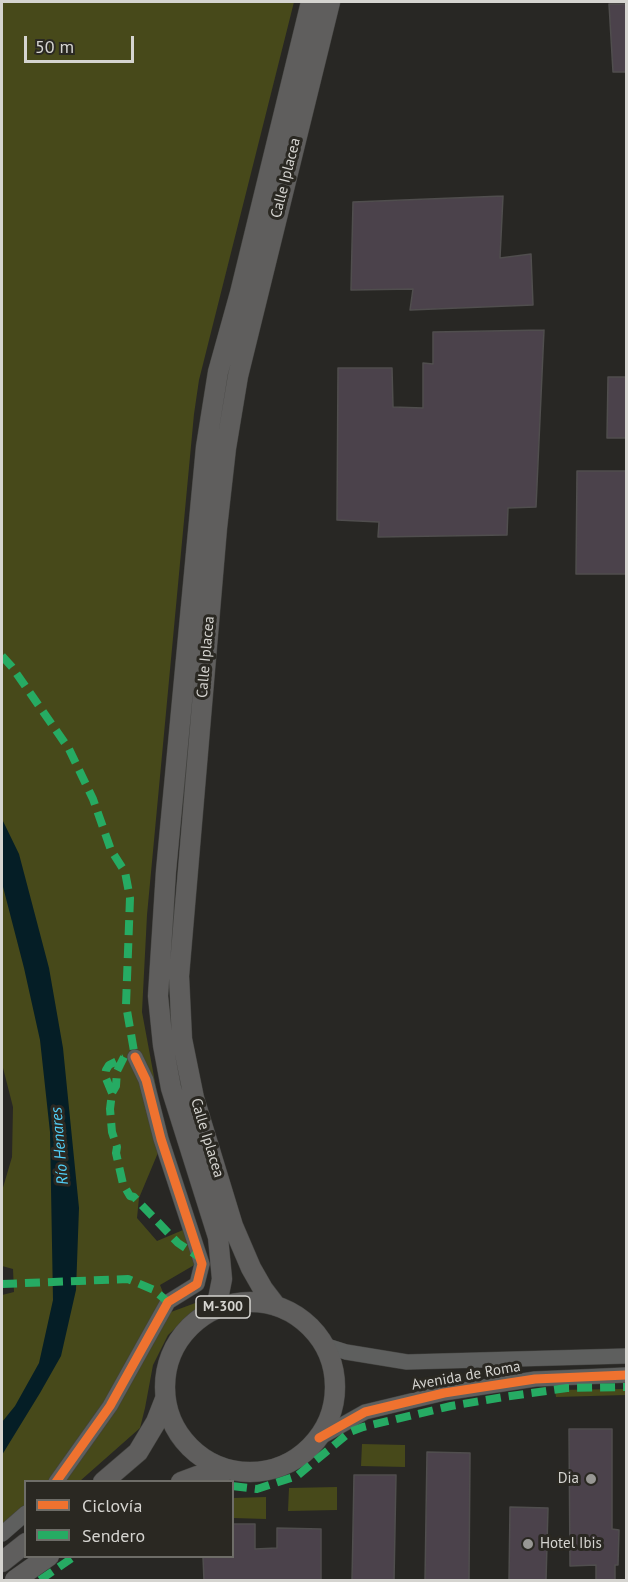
<!DOCTYPE html>
<html>
<head>
<meta charset="utf-8">
<style>
	body { margin:0 }
	#map { position:relative; width:628px; height:1582px; overflow:hidden; background:#282724; font-family:"PT Sans",sans-serif }
	canvas { display:block }
	.frame { position:absolute; inset:0; border:3px solid #d5d4d0; pointer-events:none }
	.legend { position:absolute; left:24px; top:1480px; width:210px; height:78px; box-sizing:border-box; background:#2a2822; border:2px solid #6e6d68; margin:0; padding:8px 10px; list-style:none; font-size:18px; color:#d5d4d0 }
	.legend li { display:flex; align-items:center; gap:12px; height:30px }
	.legend b { width:30px; border:2px solid #6e6d68 }
	.scale { position:absolute; left:24px; top:36px; width:110px; height:27px; box-sizing:border-box; border:3px solid #d5d4d0; border-top:0; padding-left:8px; font-size:18px; line-height:21px; white-space:nowrap; color:#d5d4d0; -webkit-text-stroke:4px #2a2822; paint-order:stroke }
</style>
</head>
<body>
<div id="map">
<canvas width="628" height="1582"></canvas>
<div class="frame"></div>
<ul class="legend">
<li><b style="height:8px;background:#ef722f"></b>Ciclovía</li>
<li><b style="height:8px;background:#26ab63"></b>Sendero</li>
</ul>
<div class="scale">50 m</div>
</div>
<script>
const g = document.querySelector('canvas').getContext('2d');
g.lineJoin = 'round';
function fillPath(path, color) { g.fillStyle = color; g.fill(path, 'evenodd'); }
const poly = rows => new Path2D(rows.map(r => 'M' + r).join(''));
function stroke(path, color, width, dash) { g.strokeStyle = color; g.lineWidth = width; g.lineCap = dash ? 'butt' : 'round'; g.setLineDash(dash || []); g.stroke(path); }
function write(font, color, halo, rows, align = 'center') {
  g.font = font + ' "PT Sans",sans-serif'; g.lineWidth = 6; g.setLineDash([]); g.textBaseline = 'middle'; g.strokeStyle = halo; g.fillStyle = color; for (const [text, x, y, turn = 0] of rows) {
    g.save(); g.translate(x, y); g.rotate((+turn || 0) * Math.PI / 180); g.textAlign = isNaN(turn) ? turn : align; if (halo) g.strokeText(text, 0, 0); g.fillText(text, 0, 0); g.restore();
  }
}
fillPath(poly([
	[2,2,294,2,199,380,194,414,147,915,142,1012,165,1136,139,1198,137,1218,157,1241,183,1230,196,1264,160,1285,171,1312,198,1302,197,1308,168,1335,153,1365,145,1408,140,1428,80,1481,26,1482,25,1507,2,1527,2,1295,14,1292,13,1269,2,1266,2,1191,12,1157,13,1107,2,1064],
	[626,1389,626,1395,556,1397,555,1390],
	[362,1444,405,1445,405,1467,361,1466],
	[337,1487,337,1510,288,1511,289,1488],
	[266,1497,266,1519,233,1518,233,1498]
]), '#47491a');
fillPath(poly([
	[2,819,19,854,49,968,63,1048,79,1208,76,1290,61,1356,40,1393,2,1455,2,1422,15,1406,39,1363,53,1300,50,1132,40,1040,24,968,2,883]
]), '#051e26');
const building = poly([
	[609,4,627,4,627,72,613,72,609,4],
	[503,196,500,258,531,254,533,305,410,310,413,289,351,290,353,202,503,196],
	[544,330,536,507,508,508,507,535,378,537,379,522,337,520,338,368,392,368,393,407,423,408,423,363,433,364,433,332,544,330],
	[608,377,627,377,627,438,607,438,608,377],
	[577,471,627,471,627,574,576,574,577,471],
	[569,1429,612,1429,612,1529,619,1530,618,1565,615,1565,615,1581,596,1581,596,1565,570,1566,569,1429],
	[427,1452,470,1453,469,1581,425,1581,427,1452],
	[354,1475,396,1475,394,1581,352,1581,354,1475],
	[510,1507,548,1508,546,1581,509,1581,510,1507],
	[232,1524,255,1524,255,1549,277,1548,277,1528,321,1529,321,1581,204,1581,203,1557,232,1557,232,1524]
]);
fillPath(building, '#4b424b');
stroke(building, '#504e4e', 1.5);
const minor = poly([
	[324,1345,346,1352,407,1362,626,1356],
	[319,1438,365,1412,444,1393,535,1379,626,1375],
	[56,1482,110,1406,168,1302,197,1284,202,1264,161,1139,146,1080,135,1057],
	[2,1534,26,1513]
]);
const major = poly([
	'165 1387a85 85 0 1 1 170 0a85 85 0 1 1-170 0Z',
	[276,1306,263,1289,251,1268,233,1226,194,1098,182,1039,179,976,217,528,226,448,238,376,330,2],
	[216,1309,222,1279,218,1237,171,1088,163,1045,158,996,166,871,206,447,218,372,240,293,311,2],
	[103,1482,138,1452,156,1422,165,1399],
	[181,1482,197,1476,228,1470],
	[2,1562,26,1543],
	[15,1580,49,1556]
]);
stroke(minor, '#434340', 16);
stroke(major, '#434340', 21);
stroke(minor, '#5e5f5e', 15);
stroke(major, '#5f5e5d', 20);
stroke(poly([
	[2,656,12,667,69,749,93,799,111,850,125,872,130,898,126,1005,135,1057],
	[124,1057,117,1071,116,1086,112,1093,110,1109,112,1132,117,1147,116,1153,123,1184,130,1196,134,1197,178,1243,199,1257],
	[112,1093,105,1076,106,1070,109,1065,124,1058],
	[2,1284,128,1279,154,1290,168,1302],
	[232,1486,257,1489,297,1476,350,1432,363,1427,451,1406,504,1397,567,1388,626,1387],
	[40,1580,75,1556]
]), '#26ab63', 8, [15, 8]);
stroke(poly([
	[319,1438,365,1412,444,1393,535,1379,626,1375],
	[56,1482,110,1406,168,1302,197,1284,202,1264,161,1139,146,1080,135,1057]
]), '#ef722f', 9);
for (const [x, y, r, color] of [
	[591,1479,6,"#989794"],
	[528,1544,6,"#989794"]
]) { const dot = new Path2D(); dot.arc(x, y, r, 0, 2 * Math.PI); g.fillStyle = color; g.fill(dot); stroke(dot, '#2a2822', 2); }
for (const [x, y, w] of [
	[223,1307,54]
]) { const box = new Path2D(); box.roundRect(x - w / 2, y - 11, w, 22, 4.5); g.fillStyle = '#2a2822'; g.fill(box); stroke(box, '#d5d4d0', 1.5); }
write('bold 14px', '#d5d4d0', null, [
	["M-300",223,1307]
]);
write('15px', '#d5d4d0', '#2a2822', [
	["Calle Iplacea",286,178,-76],
	["Calle Iplacea",206,657,-85],
	["Calle Iplacea",207,1138,73],
	["Avenida de Roma",466,1376,-10]
]);
write('15px', '#d5d4d0', '#2a2822', [
	["Dia",579,1479],
	["Hotel Ibis",540,1544,"left"]
], 'right');
write('italic 16px', '#52d0f9', '#2a2822', [
	["Río Henares",60,1146,-95]
]);
</script>
</body>
</html>
